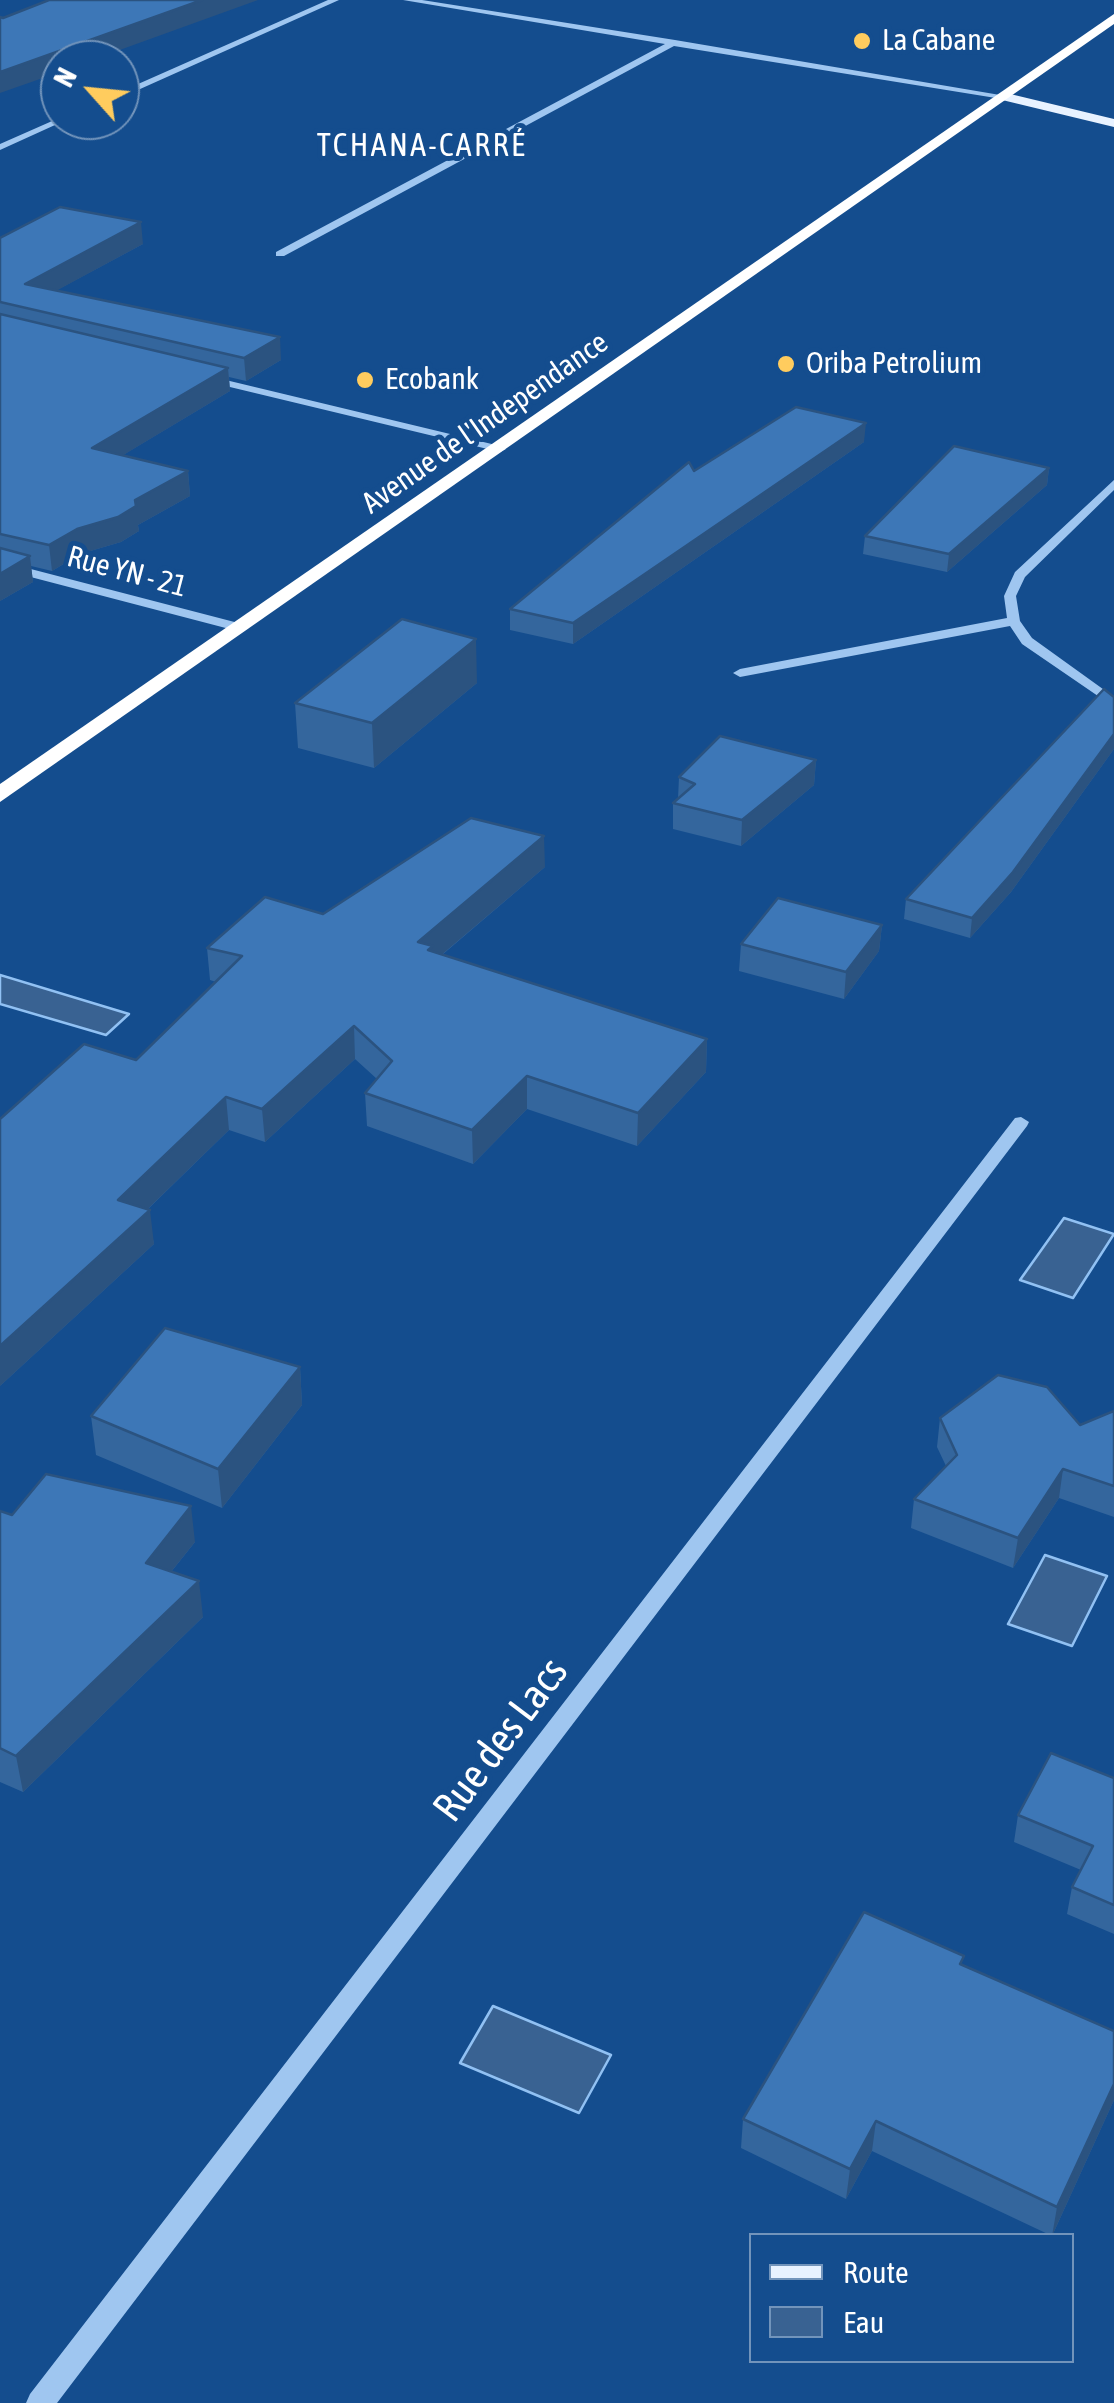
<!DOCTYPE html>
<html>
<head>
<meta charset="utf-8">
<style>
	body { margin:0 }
	#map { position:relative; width:1114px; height:2403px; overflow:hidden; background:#144d8e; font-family:"Asap Condensed",sans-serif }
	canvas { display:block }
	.legend { position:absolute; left:749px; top:2233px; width:325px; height:130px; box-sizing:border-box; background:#144d8e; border:2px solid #7294bb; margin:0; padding:12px 18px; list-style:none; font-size:30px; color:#fff }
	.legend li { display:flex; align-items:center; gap:20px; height:50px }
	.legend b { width:50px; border:2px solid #7294bb }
	.north { position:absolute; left:40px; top:40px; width:100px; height:100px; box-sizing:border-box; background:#144d8e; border:2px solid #7294bb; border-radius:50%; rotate:297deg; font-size:28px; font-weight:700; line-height:40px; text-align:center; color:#fff }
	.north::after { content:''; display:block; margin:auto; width:35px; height:45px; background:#ffcc5e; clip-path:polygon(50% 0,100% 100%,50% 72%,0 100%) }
</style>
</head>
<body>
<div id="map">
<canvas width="1114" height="2403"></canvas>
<ul class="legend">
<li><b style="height:12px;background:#e8f2ff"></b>Route</li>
<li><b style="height:28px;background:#396292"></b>Eau</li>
</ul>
<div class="north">N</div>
</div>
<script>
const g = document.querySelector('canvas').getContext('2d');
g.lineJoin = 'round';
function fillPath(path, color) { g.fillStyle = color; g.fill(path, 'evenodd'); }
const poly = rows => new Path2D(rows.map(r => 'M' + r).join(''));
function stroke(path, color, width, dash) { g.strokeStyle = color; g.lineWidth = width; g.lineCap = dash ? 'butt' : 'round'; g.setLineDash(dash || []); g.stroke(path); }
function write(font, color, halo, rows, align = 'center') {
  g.font = font + ' "Asap Condensed",sans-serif'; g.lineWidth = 10; g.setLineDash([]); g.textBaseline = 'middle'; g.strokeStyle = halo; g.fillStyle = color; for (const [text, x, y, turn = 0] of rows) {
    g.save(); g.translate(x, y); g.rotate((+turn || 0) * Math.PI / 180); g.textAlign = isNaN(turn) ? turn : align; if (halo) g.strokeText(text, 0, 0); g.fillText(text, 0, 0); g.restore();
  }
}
const water = poly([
	[0,975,129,1014,106,1035,0,1004,0,975],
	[1064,1218,1114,1234,1073,1298,1020,1280,1064,1218],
	[1045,1555,1107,1576,1072,1646,1008,1624,1045,1555],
	[493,2006,611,2055,579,2113,460,2063,493,2006]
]);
fillPath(water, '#396292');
stroke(water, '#91c1f3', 2.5);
fillPath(poly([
	[328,0,339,0,120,98,120,92,328,0],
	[403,0,422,0,675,40,1006,96,1002,99,674,46,284,256,276,256,276,252,665,44,403,0],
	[59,118,66,120,0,150,0,144,59,118],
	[209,376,500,446,506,449,500,452,205,381,205,377,209,376],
	[1114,480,1114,490,1025,577,1016,596,1020,621,1032,638,1114,697,1114,707,1022,644,1010,626,740,677,733,673,740,669,1007,618,1004,596,1015,572,1114,480],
	[0,561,246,625,247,628,241,632,0,569,0,561],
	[1021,1117,1029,1122,1027,1126,57,2403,26,2403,30,2394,1015,1118,1021,1117]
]), '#9fc6f0');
fillPath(poly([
	[1002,92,1114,119,1114,127,998,99,1002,92]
]), '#e8f2ff');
fillPath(poly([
	[1114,14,1114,24,0,802,0,784,1114,14]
]), '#fff');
fillPath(poly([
	[0,238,143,244,57,290,281,360,246,381,229,377,230,391,123,455,188,471,190,496,138,525,139,531,121,542,80,554,52,571,31,566,33,582,0,601],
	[864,442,573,644,510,630,510,609,694,471],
	[1049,468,1047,485,947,572,863,554,865,536],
	[477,683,374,768,298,748,295,703],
	[1114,697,1114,749,1011,892,970,938,904,919,906,899],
	[816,760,814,785,741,846,673,829,673,803,678,799,679,777],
	[545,867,442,955,707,1039,706,1072,637,1146,527,1109,473,1164,367,1126,365,1093,377,1079,355,1059,265,1142,229,1130,147,1210,154,1244,0,1386,136,1060,216,982,210,980,207,948,323,914],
	[882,925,879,951,844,999,739,971,741,944],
	[300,1367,302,1405,222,1508,96,1455,91,1416],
	[1114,1411,1114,1517,1059,1498,1013,1568,911,1528,914,1499,946,1466,937,1447,940,1418,1080,1425],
	[0,1511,12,1515,195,1542,171,1572,203,1617,23,1792,0,1782],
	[1114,1778,1114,1934,1067,1914,1072,1887,1081,1870,1014,1842,1018,1815],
	[963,1966,1114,2100,1052,2236,872,2151,846,2199,741,2148,743,2119]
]), '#34669d');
fillPath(poly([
	[202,0,258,0,92,60,60,60,60,72,0,93,0,72],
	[141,222,143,244,28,306,25,284],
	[280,337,281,360,246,381,244,358],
	[228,368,230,391,95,472,92,448],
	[866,423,864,442,573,644,573,623],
	[1049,468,1047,485,947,572,949,554],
	[188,471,190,496,138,525,139,531,121,542,80,554,52,571,49,545,77,529,135,500],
	[30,556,33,582,0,601,0,574],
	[476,639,477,683,374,768,372,723],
	[1114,734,1114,749,1011,892,970,938,972,918],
	[816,760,814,785,741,846,742,820],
	[544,836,545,867,433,962,418,942],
	[882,925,879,951,844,999,846,972],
	[354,1026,355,1059,265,1142,262,1109],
	[707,1039,706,1072,637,1146,638,1113],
	[527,1076,527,1109,473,1164,472,1130],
	[226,1097,229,1130,122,1234,118,1200],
	[150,1210,154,1244,0,1386,0,1346],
	[300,1367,302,1405,222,1508,218,1469],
	[1063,1469,1059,1498,1013,1568,1018,1538],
	[191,1506,195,1542,150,1598,146,1563],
	[199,1581,203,1617,23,1792,16,1756],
	[1114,2084,1114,2100,1052,2236,1057,2207],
	[876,2121,872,2151,846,2199,850,2169]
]), '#2b5380');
const building = poly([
	[49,0,202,0,0,72,0,17,3,18,49,0],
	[60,207,141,222,25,284,280,337,244,358,0,302,0,238,60,207],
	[0,314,228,368,92,448,188,471,135,500,136,506,118,517,77,529,49,545,0,534,0,314],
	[796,407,866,423,573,623,510,609,689,462,694,471,796,407],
	[954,446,1049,468,949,554,865,536,954,446],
	[0,548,30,556,0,574,0,548],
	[402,619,476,639,372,723,295,703,402,619],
	[1104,689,1114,697,1114,734,1013,872,972,918,906,899,1104,689],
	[720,736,816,760,742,820,673,803,695,784,679,777,720,736],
	[471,818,544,836,418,942,433,946,428,950,707,1039,638,1113,527,1076,472,1130,365,1093,392,1061,354,1026,262,1109,226,1097,118,1200,150,1210,0,1346,0,1119,84,1044,136,1060,242,956,207,948,265,897,323,914,471,818],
	[778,898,882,925,846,972,741,944,778,898],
	[165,1328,300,1367,218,1469,91,1416,165,1328],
	[998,1375,1047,1387,1080,1425,1114,1411,1114,1486,1063,1469,1018,1538,914,1499,957,1455,940,1418,998,1375],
	[46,1474,191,1506,146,1563,199,1581,16,1756,0,1748,0,1511,12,1515,46,1474],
	[1051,1753,1114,1778,1114,1905,1072,1887,1093,1846,1018,1815,1051,1753],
	[864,1912,964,1956,960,1964,1114,2031,1114,2084,1057,2207,876,2121,850,2169,743,2119,864,1912]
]);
fillPath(building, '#3d77b7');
stroke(building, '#2b5380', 2.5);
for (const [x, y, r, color] of [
	[862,41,10,"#ffcc5e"],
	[786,364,10,"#ffcc5e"],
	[365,380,10,"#ffcc5e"]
]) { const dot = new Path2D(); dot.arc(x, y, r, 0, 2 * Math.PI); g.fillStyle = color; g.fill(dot); stroke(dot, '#144d8e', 4); }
write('30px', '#fff', '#144d8e', [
	["La Cabane",882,41],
	["Oriba Petrolium",806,364],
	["Ecobank",385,380]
], 'left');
write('30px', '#fff', '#144d8e', [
	["Avenue de l'Independance",485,423,-35],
	["Rue YN - 21",127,572,15]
]);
g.letterSpacing = '2.5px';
write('32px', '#fff', '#144d8e', [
	["TCHANA-CARRÉ",422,146]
]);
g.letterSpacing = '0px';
write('42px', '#fff', '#144d8e', [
	["Rue des Lacs",501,1740,-53]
]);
</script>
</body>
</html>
